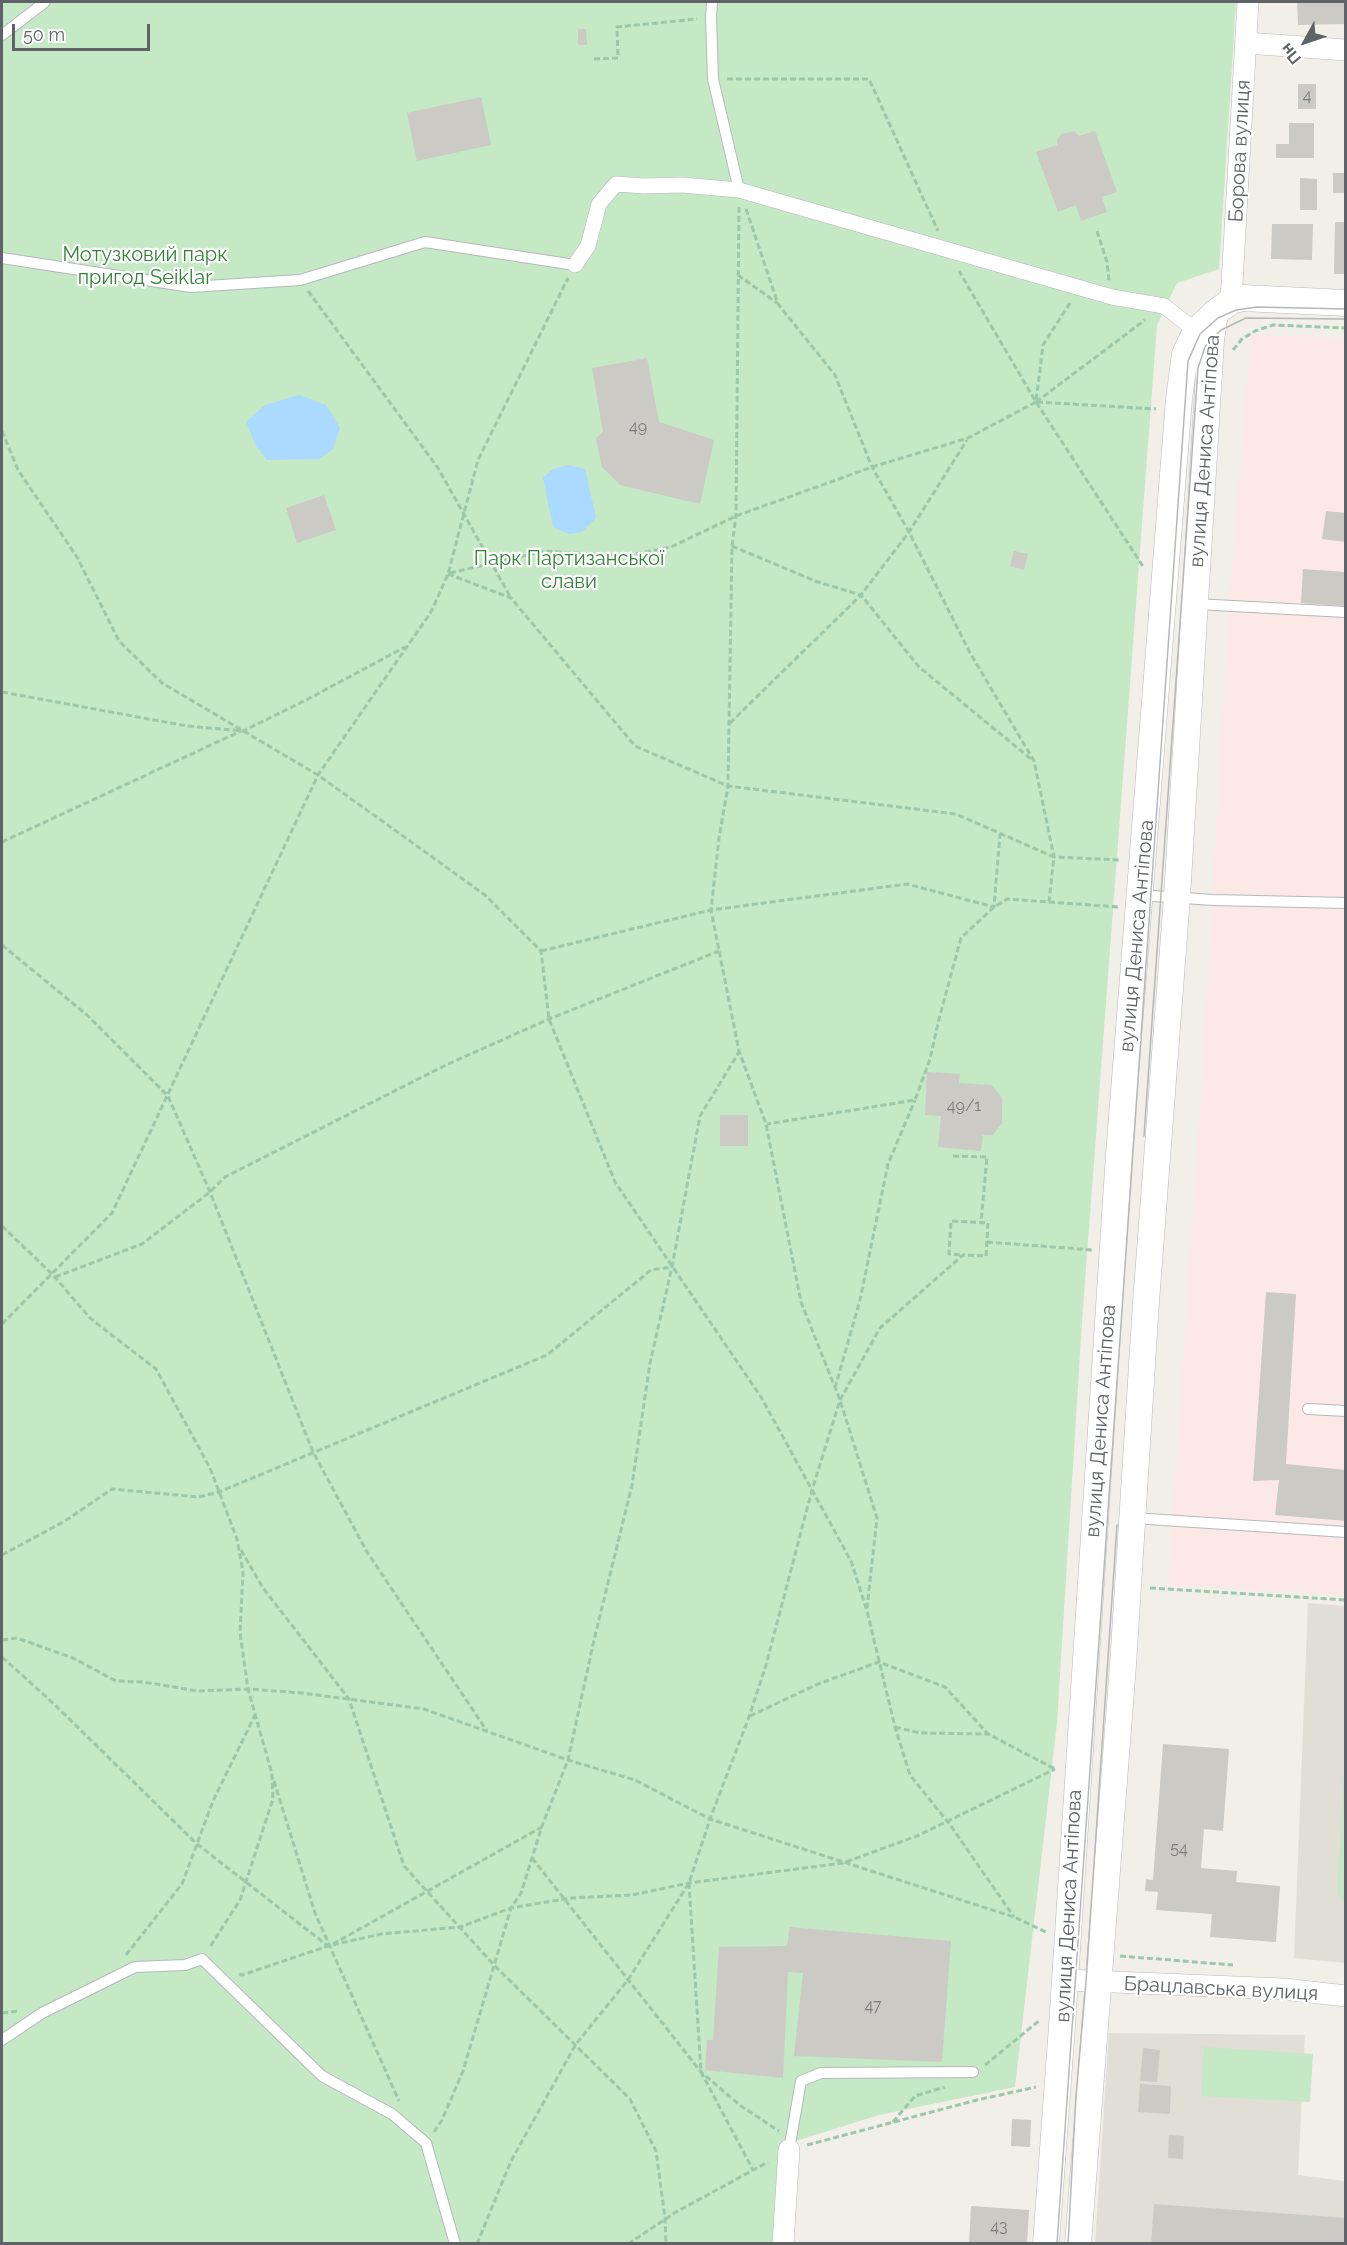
<!DOCTYPE html>
<html>
<head>
<meta charset="utf-8">
<style>
	body { margin:0 }
	#map { position:relative; width:1347px; height:2245px; overflow:hidden; background:#f1efe8; font-family:Raleway,sans-serif }
	canvas { display:block }
	.frame { position:absolute; inset:0; border:3px solid #5f6368; pointer-events:none }
	.north { position:absolute; left:1275px; top:12px; width:60px; height:60px; -webkit-text-stroke:4px #fff; paint-order:stroke; rotate:230deg; font-size:16px; font-weight:700; line-height:24px; text-align:center; color:#5f6368 }
	.north::after { content:''; display:block; margin:auto; width:21px; height:27px; background:#5f6368; clip-path:polygon(50% 0,100% 100%,50% 72%,0 100%) }
	.scale { position:absolute; left:12px; top:24px; width:138px; height:27px; box-sizing:border-box; border:3px solid #5f6368; border-top:0; padding-left:8px; font-size:18px; line-height:21px; white-space:nowrap; color:#5f6368; -webkit-text-stroke:4px #fff; paint-order:stroke }
</style>
</head>
<body>
<div id="map">
<canvas width="1347" height="2245"></canvas>
<div class="frame"></div>
<div class="north">Пн</div>
<div class="scale">50 m</div>
</div>
<script>
const g = document.querySelector('canvas').getContext('2d');
g.lineJoin = 'round';
function fillPath(path, color) { g.fillStyle = color; g.fill(path, 'evenodd'); }
const poly = rows => new Path2D(rows.map(r => 'M' + r).join(''));
function stroke(path, color, width, dash) { g.strokeStyle = color; g.lineWidth = width; g.lineCap = dash ? 'butt' : 'round'; g.setLineDash(dash || []); g.stroke(path); }
function write(font, color, halo, rows, align = 'center') {
  g.font = font + ' Raleway,sans-serif'; g.lineWidth = 4.5; g.setLineDash([]); g.textBaseline = 'middle'; g.strokeStyle = halo; g.fillStyle = color; for (const [text, x, y, turn = 0] of rows) {
    g.save(); g.translate(x, y); g.rotate((+turn || 0) * Math.PI / 180); g.textAlign = isNaN(turn) ? turn : align; if (halo) g.strokeText(text, 0, 0); g.fillText(text, 0, 0); g.restore();
  }
}
fillPath(poly([
	[1308,1603,1345,1606,1345,1963,1294,1958],
	[1109,2033,1305,2035,1298,2175,1345,2181,1345,2243,1095,2244]
]), '#e1ded6');
fillPath(poly([
	[1251,334,1345,339,1345,1595,1168,1585,1201,1095,1229,606]
]), '#fce8e6');
fillPath(poly([
	[2,2,1236,2,1219,269,1177,283,1157,325,1082,1321,1057,1723,1015,2087,879,2115,786,2144,774,2243,2,2243],
	[1345,1758,1346,1903,1345,1903,1337,1893],
	[1204,2047,1313,2054,1310,2102,1201,2096]
]), '#c5e8c5');
fillPath(poly([
	[299,395,326,405,340,428,333,449,319,459,267,460,256,446,246,422,265,405],
	[569,465,585,469,596,518,582,532,569,534,553,527,543,478,553,469]
]), '#aadaff');
fillPath(poly([
	[1297,2,1346,2,1346,24,1298,25],
	[578,29,586,29,587,45,578,45],
	[1298,84,1316,84,1316,109,1298,109],
	[481,97,491,145,417,161,407,113],
	[1289,123,1314,123,1314,158,1276,158,1276,144,1289,144],
	[1074,131,1079,136,1095,131,1117,192,1102,197,1107,212,1081,221,1076,205,1058,212,1036,152,1057,145,1057,140,1061,134],
	[1333,173,1346,173,1346,193,1333,193],
	[1300,178,1317,179,1317,210,1300,210],
	[1335,222,1346,222,1346,274,1334,274],
	[1272,224,1313,224,1312,260,1271,259],
	[647,358,659,422,714,440,700,504,620,485,602,467,596,438,603,432,592,368],
	[324,495,336,530,297,543,286,508],
	[1326,511,1346,513,1346,542,1322,539],
	[1014,551,1028,554,1024,570,1010,566],
	[1303,569,1346,572,1346,606,1301,603],
	[927,1072,960,1074,959,1083,992,1085,1002,1098,1002,1123,993,1135,983,1135,981,1151,938,1147,941,1116,925,1115],
	[720,1115,748,1115,748,1146,720,1146],
	[1266,1292,1296,1294,1286,1464,1346,1470,1346,1521,1275,1515,1279,1480,1253,1481],
	[1163,1744,1229,1749,1223,1831,1204,1829,1201,1868,1237,1871,1236,1882,1280,1886,1276,1942,1210,1937,1212,1914,1156,1910,1158,1892,1145,1891,1146,1879,1153,1880],
	[790,1927,951,1941,942,2062,794,2056,803,1973,788,1972,783,2078,705,2070,707,2040,713,2040,719,1947,787,1946],
	[1143,2048,1160,2050,1157,2082,1140,2081],
	[1140,2084,1171,2086,1170,2114,1138,2112],
	[1012,2119,1031,2120,1030,2147,1011,2146],
	[1169,2135,1184,2136,1183,2159,1168,2158],
	[1154,2204,1346,2218,1346,2244,1151,2244],
	[971,2206,1029,2210,1027,2244,969,2244]
]), '#cccac5');
const service = poly([
	[712,2,711,17,713,79,739,190],
	[2,35,45,2],
	[2,258,191,287,300,280,425,242,575,265],
	[1195,604,1346,612],
	[1140,895,1213,900,1346,903],
	[1308,1409,1346,1411],
	[1133,1518,1346,1532],
	[2,2040,42,2013,135,1967,185,1965,202,1959,322,2076,392,2114,426,2143,455,2244],
	[789,2150,801,2081,821,2073,973,2072]
]);
const pedestrian = poly([
	[575,265,588,246,599,204,616,184,644,186,682,185,739,190,1112,297,1164,306,1196,331]
]);
const minor = poly([
	[1246,43,1346,50],
	[1231,301,1248,2],
	[1065,1980,1284,1989,1346,1996],
	[783,2244,789,2150]
]);
const tertiary = poly([
	[1046,2244,1062,2026,1119,1154,1179,399,1185,354,1196,331,1215,313,1231,301,1243,298,1346,303],
	[1078,2244,1123,1665,1146,1302,1177,897,1211,340,1215,313]
]);
stroke(service, '#b5b8bc', 12);
stroke(pedestrian, '#b5b8bc', 16);
stroke(minor, '#b5b8bc', 22);
stroke(tertiary, '#b5b8bc', 27);
stroke(poly([
	[594,59,618,58,617,27,697,19],
	[727,79,869,79,938,231],
	[739,207,736,516,732,546,728,786,719,838,711,910,739,1051,766,1124,801,1302,840,1400,877,1518,867,1608],
	[746,209,778,304,835,375,872,467,909,532,969,651,1034,761,1054,857,1120,860],
	[1097,231,1107,262,1109,281],
	[738,275,777,303],
	[308,291,438,468,511,598],
	[1070,303,1043,345,1036,402,1144,568],
	[1233,350,1242,339,1255,331,1273,325,1346,328],
	[1036,402,1145,320],
	[1037,402,1156,409],
	[2,431,18,470,77,557,119,641,162,683,318,775,485,895,541,951,549,1019,615,1182,761,1397,851,1561,867,1611,895,1727,910,1775,951,1826,1014,1917],
	[732,546,815,581,861,595,919,667,1031,759],
	[450,573,544,551,626,556,671,547,736,516,872,467,968,438,1036,402,959,271],
	[448,574,511,598,635,746,728,786,956,814,1054,857,1049,902,1007,899,994,907,961,938,939,1019,930,1059,915,1100,767,1124],
	[2,692,187,726,243,731,308,699,405,647],
	[730,723,861,595,909,532,967,440],
	[2,842,241,731],
	[1049,902,1119,907],
	[2,945,87,1015,168,1096,210,1192,313,1452,367,1552,487,1731],
	[541,951,711,910,907,884,994,907,1000,834],
	[953,1156,987,1157,981,1222],
	[2,1226,52,1274,91,1319,156,1369,210,1468,237,1539,243,1572,240,1633,248,1689,272,1774,273,1799,240,1900,210,1947],
	[987,1242,1093,1250],
	[55,1277,142,1244,210,1192,225,1177,446,1065,549,1019,719,951],
	[2,1324,112,1213,318,775,431,612,448,574,478,460,568,278],
	[835,1388,860,1300,888,1164,915,1100],
	[241,1550,263,1588,349,1699,404,1866,494,1965,630,2099,656,2151,665,2218,666,2244],
	[2,1555,65,1521,112,1489,199,1497,219,1492,547,1355,651,1270,672,1267,700,1116,739,1052],
	[1150,1588,1346,1600],
	[2,1640,17,1638,73,1658,116,1681,143,1682,198,1691,248,1689,302,1693,424,1709,568,1760,635,1780,710,1819,1014,1917,1046,1932],
	[2,1657,54,1704,197,1844,328,1946],
	[750,1716,818,1684,879,1662,945,1687,988,1734],
	[895,1727,920,1733,988,1734,1055,1769],
	[274,1781,315,1913,399,2101],
	[532,1858,701,2072,741,2106,779,2131],
	[689,1883,701,2072,753,2170],
	[333,1944,542,1827],
	[126,1955,182,1884,213,1801,255,1715],
	[1120,1956,1233,1965],
	[239,1974,242,1975,328,1946,381,1934,460,1927,511,1908,571,1898,632,1895,689,1883,843,1863,917,1836,1055,1769],
	[2,2013,18,2011],
	[985,2065,1040,2020],
	[893,2122,915,2096,945,2087],
	[434,2132,442,2120,463,2071,511,1908,521,1893,542,1826,568,1760,594,1640,632,1485,650,1363,672,1267],
	[807,2145,977,2100,1036,2087],
	[477,2244,511,2161,576,2044,628,1980,689,1883,710,1819,749,1717,766,1665,812,1490,840,1400,880,1328,963,1255,986,1256,988,1223,951,1221,949,1254,963,1255],
	[628,2244,676,2212,768,2162]
]), '#9cc7a9', 3, [6, 3]);
stroke(service, '#fff', 10);
stroke(pedestrian, '#fff', 15);
stroke(minor, '#fff', 21);
stroke(tertiary, '#fff', 26);
stroke(poly([
	[1144,1136,1198,368,1205,347,1211,340,1221,330,1246,318,1346,319],
	[1057,2244,1188,361,1200,334,1218,318,1236,310,1257,307,1346,309],
	[1068,2244,1076,2096,1086,1982,1117,1525]
]), '#b6b7b8', 1.5);
write('16px', '#7a7d7f', null, [
	["4",1307,96],
	["49",638,427],
	["49/1",964,1106],
	["54",1179,1849],
	["47",873,2006],
	["43",999,2227]
]);
write('20px', '#5f6368', '#fff', [
	["Борова вулиця",1240,151,-87],
	["вулиця Дениса Антіпова",1205,451,-86],
	["вулиця Дениса Антіпова",1137,936,-85],
	["вулиця Дениса Антіпова",1101,1421,-86],
	["вулиця Дениса Антіпова",1069,1906,-87],
	["Брацлавська вулиця",1221,1989,3]
]);
write('20px', '#348238', '#fff', [
	["Мотузковий парк",145,255],
	["пригод Seiklar",145,278],
	["Парк Партизанської",569,559],
	["слави",569,582]
]);
</script>
</body>
</html>
